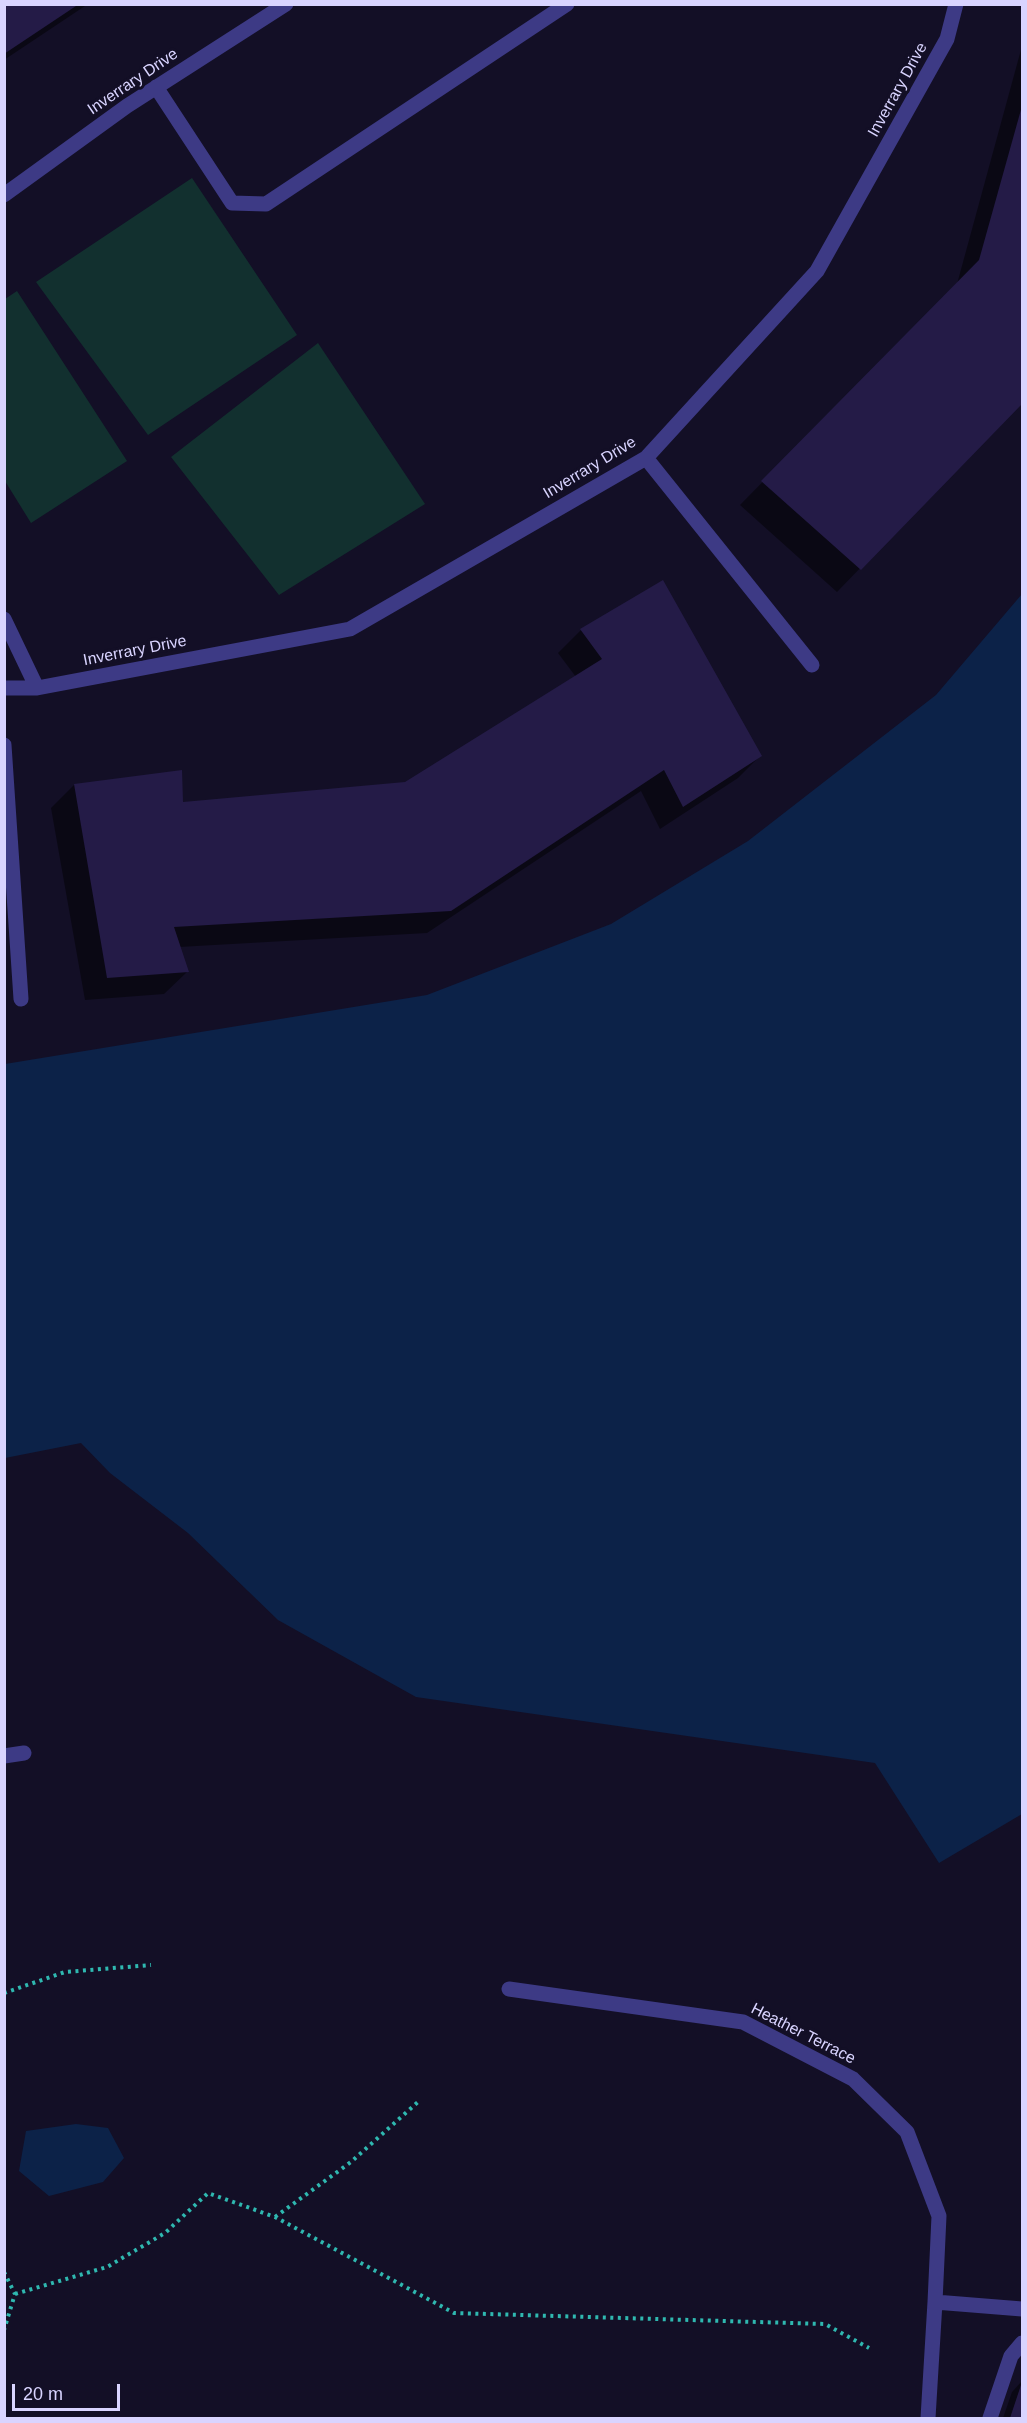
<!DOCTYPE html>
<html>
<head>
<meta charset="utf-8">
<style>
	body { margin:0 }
	#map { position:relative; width:1027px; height:2423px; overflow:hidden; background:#130f26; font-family:Helvetica,sans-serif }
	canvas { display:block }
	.frame { position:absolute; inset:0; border:6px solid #d9d4ff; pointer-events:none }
	.scale { position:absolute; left:12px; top:2384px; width:108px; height:27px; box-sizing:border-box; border:3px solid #d9d4ff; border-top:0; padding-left:8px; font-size:18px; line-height:21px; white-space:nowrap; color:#d9d4ff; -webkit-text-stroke:4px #130f26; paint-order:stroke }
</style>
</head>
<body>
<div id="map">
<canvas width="1027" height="2423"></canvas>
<div class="frame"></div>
<div class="scale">20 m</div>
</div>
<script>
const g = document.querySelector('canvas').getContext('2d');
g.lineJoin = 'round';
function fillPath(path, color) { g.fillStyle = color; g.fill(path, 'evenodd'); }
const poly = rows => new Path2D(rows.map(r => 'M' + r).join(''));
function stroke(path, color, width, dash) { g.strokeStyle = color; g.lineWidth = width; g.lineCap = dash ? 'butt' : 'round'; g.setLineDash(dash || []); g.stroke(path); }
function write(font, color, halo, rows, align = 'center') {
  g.font = font + ' Helvetica,sans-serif'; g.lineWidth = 6; g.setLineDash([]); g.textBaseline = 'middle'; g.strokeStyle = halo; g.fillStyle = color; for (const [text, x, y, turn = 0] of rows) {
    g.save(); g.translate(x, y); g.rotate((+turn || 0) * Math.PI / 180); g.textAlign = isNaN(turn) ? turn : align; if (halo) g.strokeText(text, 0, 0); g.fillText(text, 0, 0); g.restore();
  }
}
fillPath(poly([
	[192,178,297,335,148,435,36,282],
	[17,291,127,461,31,523,5,481,5,299],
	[318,343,425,504,279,595,171,457]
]), '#12302f');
fillPath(poly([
	[1022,594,1022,1814,939,1863,875,1763,416,1697,278,1620,188,1533,110,1473,81,1443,5,1458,5,1064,427,995,611,924,748,841,936,695],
	[76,2124,108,2128,124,2158,103,2182,49,2196,19,2171,26,2131]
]), '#0c2248');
fillPath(poly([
	[4,4,88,4,4,60],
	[1022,46,1022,401,837,592,740,505,957,284],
	[581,630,760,756,738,778,660,829,641,791,427,933,179,947,187,972,164,994,85,1000,51,808,74,785,181,804,405,784,576,677,558,653],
	[1022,2381,1022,2418,1003,2418,1012,2392]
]), '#0007');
fillPath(poly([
	[4,4,79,4,4,54],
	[1022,106,1022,404,861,570,761,481,979,260],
	[663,580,762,756,683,807,664,770,451,911,174,927,189,972,107,978,74,784,182,770,183,802,405,782,602,659,580,629],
	[1022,2382,1022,2418,1010,2418]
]), '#241b47');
stroke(poly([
	[4,1993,65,1972,151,1965],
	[275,2217,351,2162,419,2101],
	[4,2272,15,2294,4,2330],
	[15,2294,107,2267,165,2233,208,2193,275,2217,454,2313,825,2324,869,2348]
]), '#2fb8b0', 4, [3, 4.5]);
stroke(poly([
	[156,87,232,203,266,204,567,4],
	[4,195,127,106,286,4],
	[646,458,812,665],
	[4,619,37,688],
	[4,688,37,688,350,629,646,458,817,271,947,39,956,4],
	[4,745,21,999],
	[4,1756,24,1753],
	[509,1989,743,2022,853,2079,907,2132,939,2216,935,2302,1022,2309],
	[928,2418,935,2302],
	[990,2418,1011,2356,1022,2343]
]), '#3d3a85', 15);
write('16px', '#d9d4ff', '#130f26', [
	["Inverrary Drive",133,82,-34],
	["Inverrary Drive",898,90,-61],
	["Inverrary Drive",590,468,-31],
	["Inverrary Drive",135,651,-11],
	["Heather Terrace",803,2034,27]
]);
</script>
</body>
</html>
